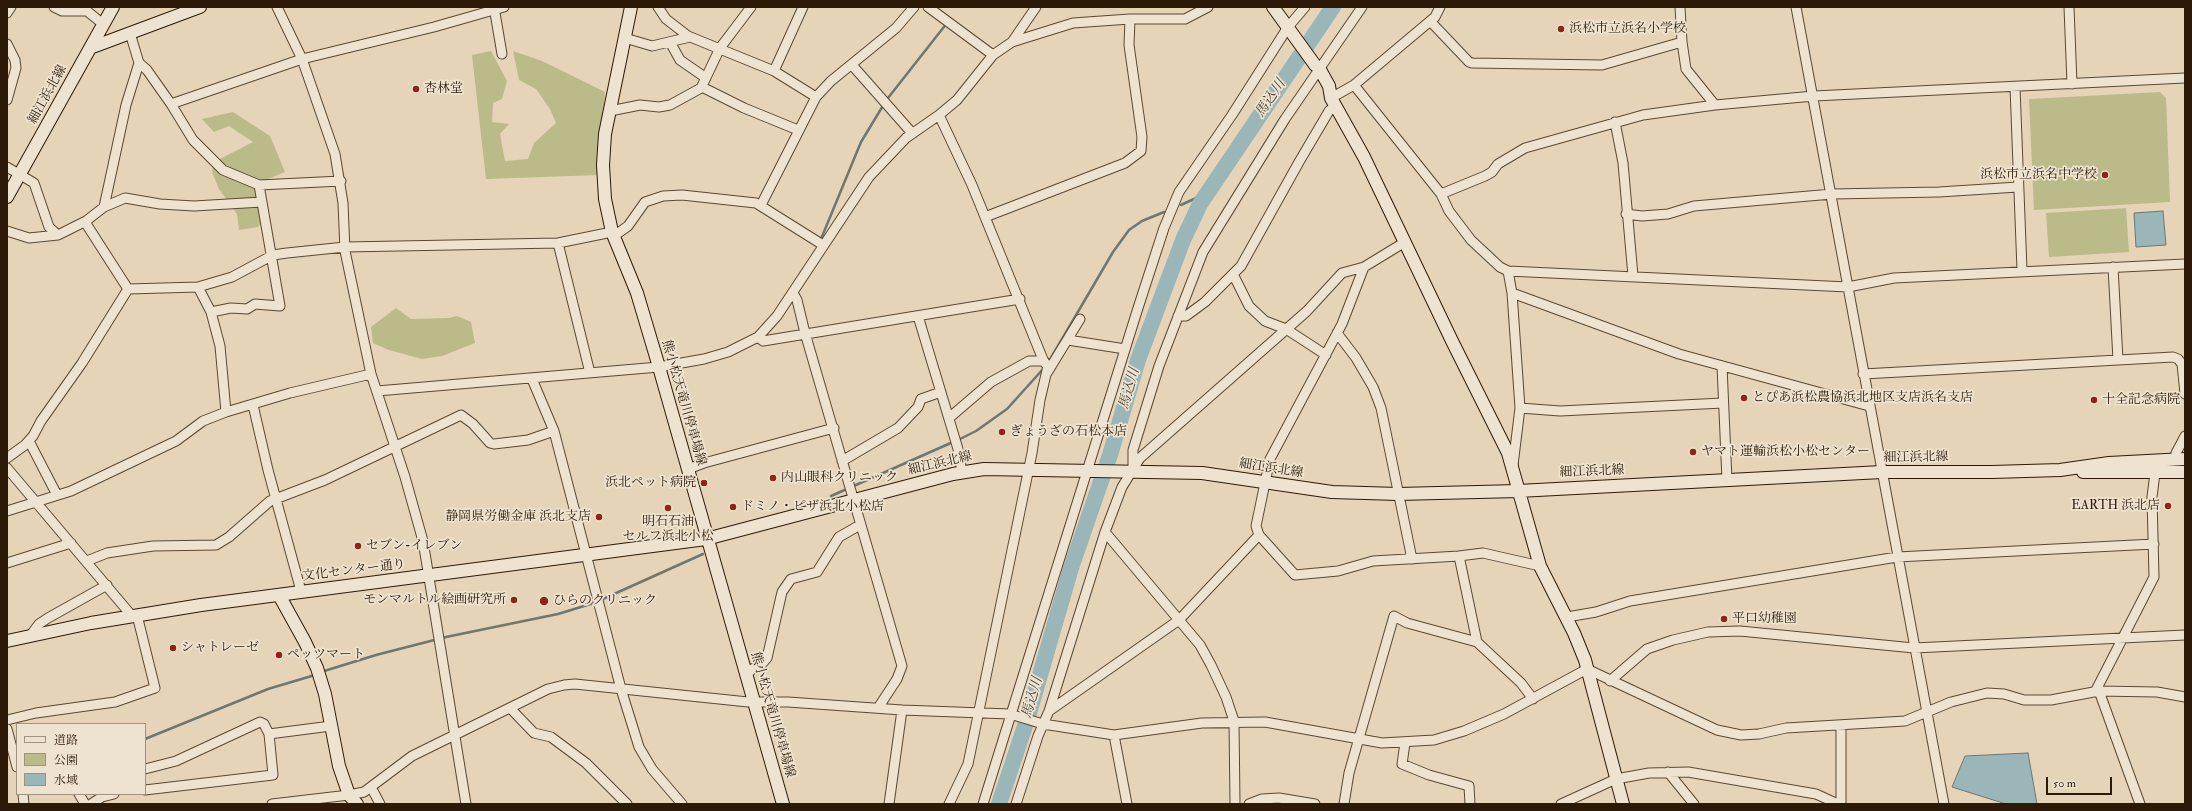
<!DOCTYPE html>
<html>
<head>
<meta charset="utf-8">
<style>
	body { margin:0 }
	#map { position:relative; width:2192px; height:811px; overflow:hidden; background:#e5d4b7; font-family:"IM FELL Double Pica","Noto Serif JP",serif }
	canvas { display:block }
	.frame { position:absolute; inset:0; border:8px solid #2d1907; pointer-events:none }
	.legend { position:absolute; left:16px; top:723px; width:130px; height:72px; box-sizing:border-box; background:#eee3d0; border:1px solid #a19280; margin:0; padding:5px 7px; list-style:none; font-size:12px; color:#2d1907 }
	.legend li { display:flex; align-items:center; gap:8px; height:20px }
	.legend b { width:20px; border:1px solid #a19280 }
	.scale { position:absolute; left:2046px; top:777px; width:66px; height:18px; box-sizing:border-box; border:2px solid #2d1907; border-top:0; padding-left:5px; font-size:12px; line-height:14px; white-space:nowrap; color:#2d1907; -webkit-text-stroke:3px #eee3d0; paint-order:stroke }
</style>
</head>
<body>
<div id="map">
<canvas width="2192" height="811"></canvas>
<div class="frame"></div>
<ul class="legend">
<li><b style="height:5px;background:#eee3d0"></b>道路</li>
<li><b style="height:11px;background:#bbbb8a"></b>公園</li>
<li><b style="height:11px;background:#9ab6b9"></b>水域</li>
</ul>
<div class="scale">50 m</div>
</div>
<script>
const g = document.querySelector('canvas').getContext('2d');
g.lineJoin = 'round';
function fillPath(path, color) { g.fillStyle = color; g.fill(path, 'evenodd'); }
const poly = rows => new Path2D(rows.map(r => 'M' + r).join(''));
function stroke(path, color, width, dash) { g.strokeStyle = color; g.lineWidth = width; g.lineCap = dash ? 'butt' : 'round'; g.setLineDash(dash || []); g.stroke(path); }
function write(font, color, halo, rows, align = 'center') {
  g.font = font + ' "IM FELL Double Pica","Noto Serif JP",serif'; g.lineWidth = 3.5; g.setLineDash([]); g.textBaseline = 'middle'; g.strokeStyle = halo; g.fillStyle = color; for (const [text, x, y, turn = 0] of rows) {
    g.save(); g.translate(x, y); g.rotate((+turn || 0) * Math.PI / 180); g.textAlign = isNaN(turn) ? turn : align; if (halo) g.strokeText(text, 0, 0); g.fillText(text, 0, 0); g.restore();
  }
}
fillPath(poly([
	[491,51,507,81,502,99,493,103,492,122,509,124,500,134,505,161,528,159,534,143,556,123,550,109,536,89,519,80,513,51,542,61,605,92,600,175,486,179,472,55],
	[2160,92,2166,98,2170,202,2034,210,2029,99],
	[233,112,270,136,285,172,256,184,263,221,258,227,239,230,237,214,219,189,212,172,214,162,253,142,229,126,214,132,202,119],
	[2126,208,2129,252,2049,257,2046,213],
	[396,308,411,319,449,318,457,316,471,322,475,343,442,356,422,359,389,350,373,343,371,327]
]), '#bbbb8a');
const water = poly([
	[2163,211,2166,245,2136,247,2134,213,2163,211],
	[2028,753,2037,804,2006,804,1952,787,1965,756,2028,753]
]);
fillPath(water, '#9ab6b9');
stroke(water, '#6e7772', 1);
stroke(poly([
	[888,98,947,23],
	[1181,205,1207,193],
	[821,239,861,142,884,104],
	[1048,363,1113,252,1129,230,1142,221,1164,212],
	[958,440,976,431,1007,409,1044,368],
	[831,496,953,442],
	[321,672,376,655,446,637,558,614,594,603,703,554],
	[145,739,268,689,315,675]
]), '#6e7772', 2.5);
stroke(poly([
	[999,804,1027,720,1071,568,1110,455,1138,360,1183,240,1200,204,1333,7]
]), '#9ab6b9', 16);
const street = poly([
	[54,7,62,11,87,11,103,24],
	[277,7,302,59,335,154,343,203,345,251,371,374,405,477,423,541,466,804],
	[494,7,502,54],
	[658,7,666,19,688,36,774,71,816,97],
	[928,7,993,55],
	[1680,7,1682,42,1686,69,1715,105],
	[1796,7,1944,804],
	[2069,7,2072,84],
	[7,13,11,7],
	[1430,21,1469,62,1472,63,1602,65,1682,42],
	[130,33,139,63,147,70,171,104,193,140,223,170,259,185,341,181],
	[625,38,652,46,690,37],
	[670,42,680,60,706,78],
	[1012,42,1036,7],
	[7,44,15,60,16,68,7,100],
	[852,65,912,133],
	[774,71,803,7],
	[1354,85,1441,194,1449,211,1471,240,1500,267,1508,271,1848,287,1894,278,2185,264],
	[702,87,744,108,798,130],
	[2015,87,2022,270],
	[1331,98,1354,85,1435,17,1440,7],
	[171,104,302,59,434,27,504,7],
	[610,111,640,105,659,107,670,105,701,88,720,48,751,7],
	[939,115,972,185,1044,362,1048,366,1040,400,1032,453,968,764,949,804],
	[1615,122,1623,163,1633,276],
	[7,167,34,183,49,227,58,235],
	[1441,194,1485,176,1492,172,1498,164,1525,148,1643,115,1715,105,1814,96,2185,78],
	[761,205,816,97,831,81,896,28,914,7],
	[104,207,126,105,139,63],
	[1626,214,1642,216,1668,214,1694,206,1832,194,1939,192,2018,187],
	[985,217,1125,163,1141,151,1142,137,1129,45,1130,19],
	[85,222,128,289],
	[7,231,29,238,58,235,86,221,104,207,125,198,160,204,194,206,262,202],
	[614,236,628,226,645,202,663,196,682,195,756,203,823,245],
	[1405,242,1364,267,1342,324,1270,459,1256,526,1259,535,1295,575,1338,571,1373,561,1459,556,1483,553,1540,566],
	[558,243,590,373],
	[2113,267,2118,360],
	[1508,271,1512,293,1520,408,1513,465],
	[1233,274,1249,306,1265,321,1286,329,1326,355],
	[198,287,211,312,220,346,226,412],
	[793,293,797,300,805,333,902,666,897,679,878,708],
	[1512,293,1679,354,1869,406],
	[211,312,231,308,247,309,255,304,280,306,259,185],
	[918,316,958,449,962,472],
	[1178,316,1186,316,1205,302,1241,266,1299,162,1329,111,1336,105],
	[1337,333,1356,358,1373,387,1381,408,1412,559],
	[758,337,763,341,1020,299],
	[1068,340,1125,349],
	[1722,366,1727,480],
	[1047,373,1080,319],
	[1863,374,2173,357,2178,359,2182,364,2185,394],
	[532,379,554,431,621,689,639,747,652,769,682,804],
	[377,391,659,367,704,359,728,352,758,337,777,316,869,177,906,138,939,115,957,100,993,55,1012,42,1073,23,1130,19,1185,19,1208,7],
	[253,405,268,470,301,591],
	[1520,408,1560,411,1723,403],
	[949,418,991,382,1029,361,1044,361],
	[29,441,57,495],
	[7,458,25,445,33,436,41,421,82,363,128,289,198,287,232,277,273,255,287,253,345,247,558,243,612,232],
	[2176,459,2176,453,2185,436],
	[842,461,898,428,918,407,921,399,941,392],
	[7,468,132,616],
	[688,469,704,463,834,428],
	[1133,470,1133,450,1159,366,1203,252,1285,119,1362,7],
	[7,511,71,491,176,441,203,421,226,412,290,393,371,374],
	[1105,532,1200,645,1211,665,1226,697,1234,721,1235,804],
	[1459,556,1477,642],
	[87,561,107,553,153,546,216,545,229,537,270,501,325,480,461,415,473,424,490,443,494,444,528,440,554,431],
	[7,563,71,543],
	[1567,617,1596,612,1630,601,1897,557,2154,544],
	[30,636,39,624,48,618,107,585],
	[746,676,752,669,760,666,767,658,782,592,791,579,817,572,839,537,860,525],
	[1610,681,1647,649,1673,640,1708,632,1740,631,1914,648,2185,635],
	[2099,691,2140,804],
	[2095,692,2154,577,2152,497,2155,473],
	[510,708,534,733,551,737,586,763,627,804],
	[1049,711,1179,620,1259,535],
	[7,720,36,713,115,702,155,688,137,615],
	[1841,725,1841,804],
	[7,729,17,767],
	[269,734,331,726],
	[1114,735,1127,804],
	[1405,743,1402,764,1429,775,1469,786,1470,804],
	[145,769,176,761,260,722,264,724,269,734,273,775,145,790],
	[1668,772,1694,804],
	[371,787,380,804],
	[23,794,24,804],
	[79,794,85,804],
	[91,804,102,797,114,794],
	[272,804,349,795,364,792,412,756,548,689,564,685,575,684,748,702,788,702,902,710,1010,714,1043,724,1114,735,1202,723,1265,722,1382,743,1434,740,1464,731,1504,714,1587,669,1717,730,1741,735,1759,734,1786,728,1905,721,1951,702,1987,693,2004,694,2024,700,2051,700,2099,691,2157,692,2185,697],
	[889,804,902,710],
	[983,804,1138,308,1164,228,1179,192,1232,115,1288,27,1305,7],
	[1016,804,1038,736,1049,711,1105,532,1122,487,1140,458,1307,311,1342,273,1364,267],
	[1249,804,1262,799,1279,798,1315,804],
	[1344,804,1349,773,1394,616,1407,623,1477,642,1521,683,1533,699],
	[1561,804,1616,779,1649,773,1688,772,1816,794,1838,804]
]);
const secondary = poly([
	[631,7,605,134,603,165,605,199,612,232,637,293,659,367,783,804],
	[1273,7,1315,65,1319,68,1329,86,1331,98,1364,157,1452,341,1508,453,1540,566,1574,633,1585,660,1623,804],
	[90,48,200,7],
	[7,197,113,7],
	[2083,472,2185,472],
	[279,595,305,642,317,668,325,694,339,766,349,795,357,804],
	[7,641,91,623,201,605,706,539,953,474,984,469,1202,473,1332,492,1398,494,1518,491,1882,472,1992,472,2060,470,2109,463,2185,459]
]);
stroke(street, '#5b4833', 11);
stroke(secondary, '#2d1907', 14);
stroke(street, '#eee3d0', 9);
stroke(secondary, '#eee3d0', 12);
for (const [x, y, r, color] of [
	[1561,29,4,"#8f2418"],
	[416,89,4,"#8f2418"],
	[2105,175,4,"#8f2418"],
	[1744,398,4,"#8f2418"],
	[2094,400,4,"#8f2418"],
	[1002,432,4,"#8f2418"],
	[1693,452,4,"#8f2418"],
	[773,478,4,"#8f2418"],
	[704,483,4,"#8f2418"],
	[2168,506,4,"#8f2418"],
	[733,507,4,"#8f2418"],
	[668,508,4,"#8f2418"],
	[599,517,4,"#8f2418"],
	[358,546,4,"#8f2418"],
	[514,600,4,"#8f2418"],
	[544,601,5,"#8f2418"],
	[1724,619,4,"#8f2418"],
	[173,648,4,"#8f2418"],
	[279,655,4,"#8f2418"]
]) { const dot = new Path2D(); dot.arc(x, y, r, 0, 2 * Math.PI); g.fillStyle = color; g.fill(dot); stroke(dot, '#eee3d0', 1.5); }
write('13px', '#2d1907', '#eee3d0', [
	["浜松市立浜名小学校",1569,29],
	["杏林堂",424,89],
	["浜松市立浜名中学校",2097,175,"right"],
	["とぴあ浜松農協浜北地区支店浜名支店",1752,398],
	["十全記念病院",2102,400],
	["ぎょうざの石松本店",1010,432],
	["ヤマト運輸浜松小松センター",1701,452],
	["内山眼科クリニック",781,478],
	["浜北ペット病院",696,483,"right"],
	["EARTH 浜北店",2160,506,"right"],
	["ドミノ・ピザ浜北小松店",741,507],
	["静岡県労働金庫 浜北支店",591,517,"right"],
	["明石石油",668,522,"center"],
	["セルフ浜北小松",668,537,"center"],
	["セブン-イレブン",366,546],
	["モンマルトル絵画研究所",506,600,"right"],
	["ひらのクリニック",553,601],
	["平口幼稚園",1732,619],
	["シャトレーゼ",181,648],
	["ペッツマート",287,655]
], 'left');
write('13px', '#2d1907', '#eee3d0', [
	["細江浜北線",48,95,-61],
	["熊小松天竜川停車場線",683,403,74],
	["細江浜北線",1916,458,-1],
	["細江浜北線",940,464,-13],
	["細江浜北線",1271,469,9],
	["細江浜北線",1592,472,-2],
	["文化センター通り",354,571,-7],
	["熊小松天竜川停車場線",772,715,74]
]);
write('italic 14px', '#4e483c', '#eee3d0', [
	["馬込川",1271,99,-56],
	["馬込川",1130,389,-74],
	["馬込川",1033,698,-74]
]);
</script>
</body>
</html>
